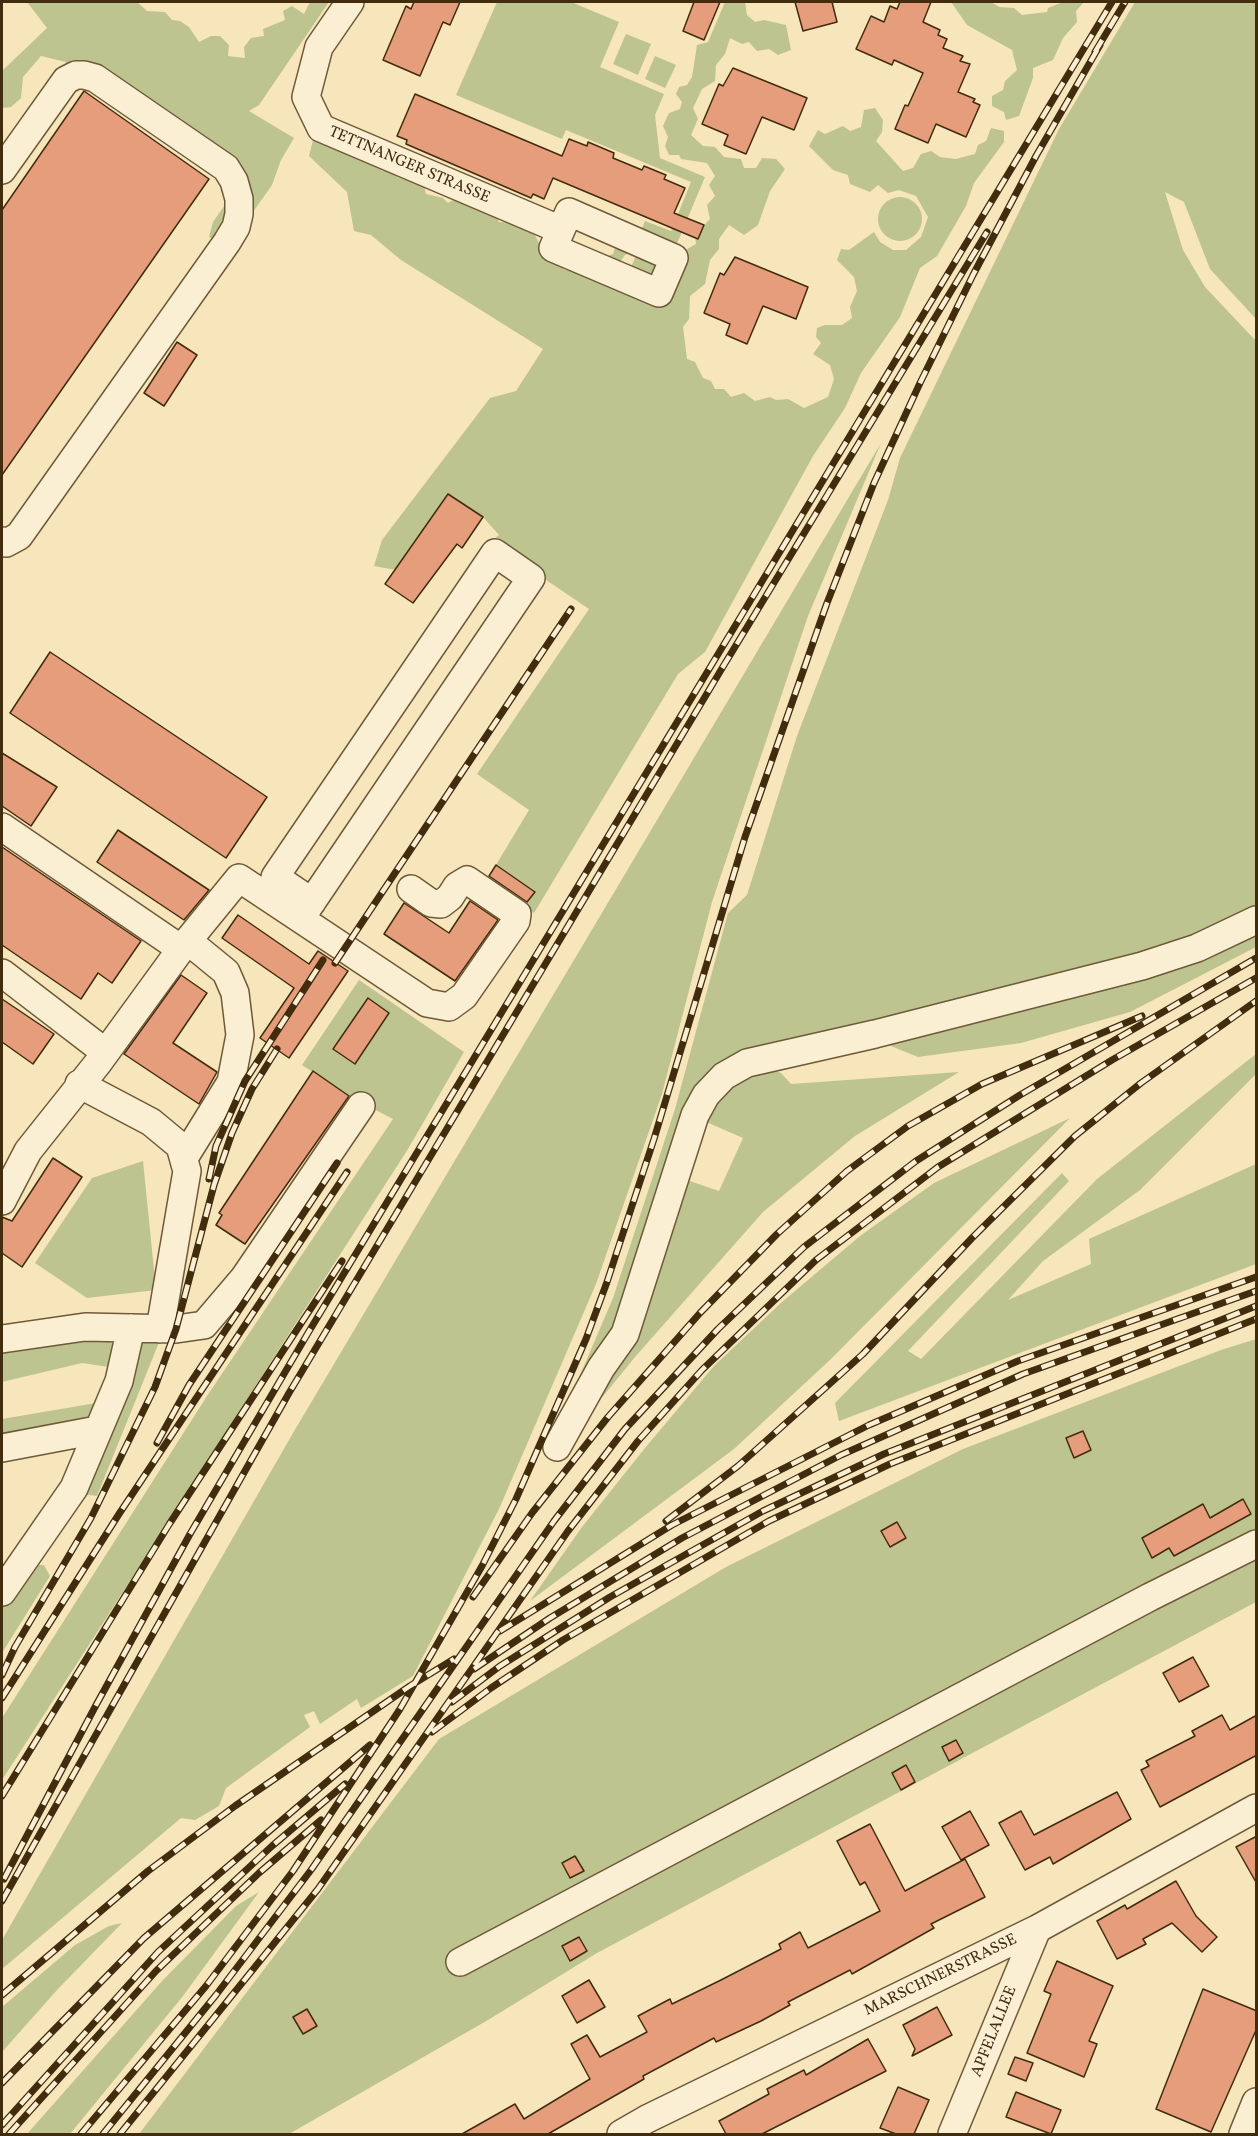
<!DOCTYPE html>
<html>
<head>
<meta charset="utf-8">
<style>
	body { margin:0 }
	#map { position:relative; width:1258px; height:2136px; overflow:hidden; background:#f7e5bb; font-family:Vollkorn,serif }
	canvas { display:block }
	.frame { position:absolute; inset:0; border:3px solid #412c0d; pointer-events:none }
</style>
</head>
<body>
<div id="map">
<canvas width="1258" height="2136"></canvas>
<div class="frame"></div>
</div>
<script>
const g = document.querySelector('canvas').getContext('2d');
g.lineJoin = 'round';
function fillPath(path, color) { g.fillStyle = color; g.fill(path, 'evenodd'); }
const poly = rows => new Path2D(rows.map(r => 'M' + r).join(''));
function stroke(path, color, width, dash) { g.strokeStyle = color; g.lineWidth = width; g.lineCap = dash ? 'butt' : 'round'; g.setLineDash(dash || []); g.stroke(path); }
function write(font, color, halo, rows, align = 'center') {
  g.font = font + ' Vollkorn,serif'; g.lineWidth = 4.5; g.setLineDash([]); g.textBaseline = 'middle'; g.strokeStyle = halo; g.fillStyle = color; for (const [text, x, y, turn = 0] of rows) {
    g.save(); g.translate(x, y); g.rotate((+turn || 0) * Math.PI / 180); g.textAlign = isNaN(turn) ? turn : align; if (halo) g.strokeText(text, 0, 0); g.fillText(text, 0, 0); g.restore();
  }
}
fillPath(poly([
	[27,2,137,2,147,11,165,12,172,20,180,21,189,27,199,42,211,36,220,36,229,45,228,56,245,58,244,47,251,38,264,36,263,29,285,20,283,11,292,6,304,14,310,2,329,2,259,105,249,111,294,138,281,160,272,185,229,246,209,237,213,222,234,192,90,73,55,83,66,62,41,56,23,77,21,98,11,107,2,108,2,71,47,28],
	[497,2,571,2,619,22,600,67,664,94,655,115,660,158,705,177,673,253,638,238,645,221,671,231,691,182,566,130,562,139,456,95],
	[725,2,745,2,747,15,755,22,764,20,786,25,791,50,778,55,769,49,757,51,749,42,742,44,730,38,725,54,716,65,715,81,702,89,693,108,698,119,691,135,703,146,715,147,724,157,741,159,744,168,756,168,762,158,776,159,785,169,770,191,758,225,744,235,729,225,719,239,719,249,710,260,705,284,690,296,689,319,683,327,687,359,695,362,703,378,711,381,715,389,724,389,731,397,744,393,755,401,770,397,776,400,788,399,804,408,828,397,834,379,830,365,813,354,821,343,816,337,817,328,825,325,842,325,852,318,850,307,857,291,854,277,837,260,841,249,849,250,874,232,880,242,893,250,906,250,921,237,928,217,916,196,899,190,888,193,878,185,870,192,850,184,848,175,833,170,809,146,818,130,825,134,843,126,850,131,861,127,864,110,875,108,883,120,882,132,876,141,903,171,913,168,921,154,931,151,940,157,956,159,975,154,978,145,986,141,991,128,1004,131,1004,142,974,183,966,206,937,256,920,268,900,317,861,373,845,408,813,456,705,652,678,674,534,913,525,906,534,891,496,865,529,810,477,774,589,609,490,542,499,535,483,517,396,570,374,566,382,540,490,398,516,391,543,349,401,260,371,235,354,231,347,192,309,156,313,140,323,140,356,158,368,156,378,161,382,171,393,169,397,177,405,180,412,175,423,182,426,194,443,198,448,203,458,197,496,214,499,222,529,224,540,245,565,270,613,254,617,242,633,251,625,255,617,266,628,290,687,260,687,249,696,244,695,235,710,219,707,205,715,196,709,185,715,176,707,163,681,159,679,155,669,155,665,146,668,137,663,126,669,113,680,109,682,102,676,94,679,87,687,85,692,77,697,45,708,42],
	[951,2,991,2,999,7,1014,8,1022,15,1047,12,1048,8,1063,2,1084,2,1076,11,1077,22,1063,38,1053,60,1033,68,1033,78,1019,116,1006,120,1004,112,992,106,992,96,1003,90,1005,81,1017,70,1012,50,967,25],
	[1135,2,1256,2,1256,319,1210,269,1184,202,1165,192,1183,250,1205,287,1256,341,1256,916,1198,944,720,1073,614,1329,569,1401,613,1298,675,1109,728,913,747,895,797,736,888,500,900,458,1059,129],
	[626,34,651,44,638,75,613,64],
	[655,56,676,65,665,88,645,79],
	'878 219a22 22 0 1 1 44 0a22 22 0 1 1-44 0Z',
	[639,249,669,262,658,287,628,274],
	[881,443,808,616,712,902,662,1094,596,1284,499,1509,413,1676,361,1708,357,1699,320,1724,314,1711,304,1715,310,1727,226,1788,219,1806,195,1820,181,1818,2,1969,2,1940,293,1433],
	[1256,927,1256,947,1130,1012,1021,1043,918,1057,881,1042],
	[359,980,464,1052,408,1149,2,1780,2,1718,207,1396,393,1119,351,1097,302,1065],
	[1256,1054,1256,1074,1140,1190,1043,1261,1008,1300,1091,1264,1089,1239,1256,1164,1256,1264,839,1421,835,1403,1062,1173,1069,1181,908,1351,921,1359,1097,1179],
	[767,1067,781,1073,791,1084,959,1072,855,1136,763,1212,635,1357,583,1421,681,1178,719,1191,743,1138,704,1121,711,1099],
	[1070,1118,831,1359,734,1449,530,1601,582,1527,645,1448,714,1366,782,1302,860,1236,934,1183],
	[143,1161,156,1290,87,1298,35,1263,92,1178],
	[103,1335,114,1345,109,1367,82,1363,2,1382,2,1348],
	[162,1335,97,1496,81,1494,137,1352,144,1340],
	[1256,1339,1256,1602,597,1953,488,2020,289,2134,139,2134,439,1739,726,1567,963,1449,1221,1350],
	[102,1402,95,1416,2,1441,2,1419],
	[28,1565,44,1565,50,1576,2,1653,2,1609],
	[259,1892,183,1996,70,2134,27,2134,163,1980,236,1906],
	[122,1923,57,1990,2,2052,2,2007,75,1945,109,1926]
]), '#bdc490');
const building = poly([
	[414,2,460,2,450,25,443,22,420,76,383,60,406,6,411,9,414,2],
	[694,2,720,2,704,40,683,31,694,2],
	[795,2,832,2,837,22,803,31,795,2],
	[900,2,931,2,923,22,940,30,938,35,947,39,943,48,963,56,960,61,970,64,958,92,975,99,973,102,980,105,966,137,936,124,928,143,895,129,905,105,908,106,923,73,894,60,892,65,856,49,871,16,884,22,890,6,897,9,900,2],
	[733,68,807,98,794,130,762,117,746,154,724,145,728,135,702,124,719,84,723,86,733,68],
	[84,91,209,179,2,475,2,210,84,91],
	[415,94,562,156,569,139,587,146,588,142,614,153,613,158,642,170,644,166,666,175,664,179,685,188,674,213,704,225,698,239,553,178,544,199,533,194,531,198,406,144,407,140,397,136,415,94],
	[735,257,808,287,796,319,763,306,747,344,726,335,730,324,704,313,720,273,724,275,735,257],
	[177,342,197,355,164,406,144,393,177,342],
	[448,494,483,517,462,548,457,544,413,603,385,584,448,494],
	[50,652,267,797,226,858,10,713,50,652],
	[2,753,57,787,31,826,2,806,2,753],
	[118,830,209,890,184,920,97,862,118,830],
	[2,847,141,941,112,983,98,973,81,999,2,945,2,847],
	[496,865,535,892,527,902,489,876,496,865],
	[470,901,498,920,455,981,384,934,404,903,449,933,470,901],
	[238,915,309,964,318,951,348,971,289,1058,260,1038,294,988,222,938,238,915],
	[181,975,207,993,173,1043,217,1072,199,1104,124,1054,181,975],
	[368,998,389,1013,355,1064,333,1049,368,998],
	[2,999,54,1034,33,1064,2,1042,2,999],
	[313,1071,349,1096,245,1244,216,1225,222,1215,219,1213,313,1071],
	[53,1158,82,1177,22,1267,2,1253,2,1217,12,1221,53,1158],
	[1083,1431,1091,1450,1074,1458,1066,1438,1083,1431],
	[1243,1499,1251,1514,1174,1556,1169,1548,1152,1558,1142,1538,1203,1504,1210,1518,1243,1499],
	[897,1522,906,1538,890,1547,881,1531,897,1522],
	[1193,1657,1209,1686,1179,1702,1163,1673,1193,1657],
	[1222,1715,1230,1730,1257,1715,1257,1755,1160,1807,1141,1770,1149,1766,1146,1761,1195,1736,1192,1731,1222,1715],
	[956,1740,963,1753,949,1761,942,1747,956,1740],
	[906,1765,915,1782,901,1790,892,1773,906,1765],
	[1117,1792,1131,1819,1053,1864,1050,1857,1025,1870,999,1823,1021,1811,1034,1835,1117,1792],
	[970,1811,989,1845,961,1860,942,1827,970,1811],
	[870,1824,905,1891,965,1859,985,1897,931,1924,934,1928,852,1974,850,1970,788,2002,790,2005,761,2021,716,2042,714,2038,643,2076,644,2079,548,2134,462,2134,515,2104,524,2119,590,2079,571,2044,587,2035,600,2057,647,2032,638,2016,670,1999,672,2004,721,1980,781,1949,779,1944,800,1932,808,1948,880,1911,865,1882,860,1885,837,1841,870,1824],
	[1257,1836,1257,1884,1236,1847,1257,1836],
	[575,1856,584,1871,570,1878,562,1863,575,1856],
	[1176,1881,1196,1916,1217,1937,1202,1952,1172,1923,1143,1939,1146,1944,1117,1959,1097,1921,1125,1905,1127,1909,1176,1881],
	[579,1937,587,1951,570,1961,562,1946,579,1937],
	[1057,1961,1113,1986,1089,2041,1097,2044,1084,2077,1027,2053,1051,1994,1044,1991,1057,1961],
	[589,1980,605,2007,577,2023,562,1996,589,1980],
	[1203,1989,1257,2011,1257,2028,1211,2132,1156,2109,1203,1989],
	[937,2007,952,2035,912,2056,915,2049,903,2025,937,2007],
	[307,2009,317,2026,303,2034,293,2017,307,2009],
	[868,2039,886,2071,762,2134,726,2134,719,2121,769,2094,767,2089,804,2070,806,2075,868,2039],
	[1015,2057,1033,2063,1026,2081,1008,2074,1015,2057],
	[898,2087,929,2100,914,2134,896,2134,880,2128,898,2087],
	[1016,2092,1061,2110,1051,2134,1006,2117,1016,2092]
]);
fillPath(building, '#e59d7c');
stroke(building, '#412c0d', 1.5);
const minor = poly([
	[350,2,319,47,306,97,321,128,561,230,569,212,674,258,659,293,553,248,561,230],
	[2,170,66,80,76,75,84,75,95,78,226,168,234,181,239,199,239,214,236,227,227,242,19,536,6,543,2,541],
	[2,827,181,949],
	[301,919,307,909,531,578,495,553,275,877,312,902],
	[2,973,105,1052],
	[79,1084,151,1122,180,1146,187,1171,160,1329],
	[184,1158,231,1082,240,1035,235,993,226,972,188,941],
	[2,1201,28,1151,98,1063,181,949,239,878,427,1003,449,1007,464,996,516,921,517,914,467,880,457,886,450,897,441,904,431,903,411,889],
	[2,1339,85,1327,176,1329,204,1325,244,1278,361,1106],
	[557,1447,601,1368,625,1334,695,1115,706,1095,724,1076,747,1063,875,1034,1142,966,1197,948,1256,920],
	[2,1448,97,1430],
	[2,1592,74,1488,119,1381,131,1328],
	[460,1962,1150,1597,1256,1544],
	[621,2134,647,2119,1037,1929,1256,1808],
	[952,2134,1037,1929],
	[1243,2134,1256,2102]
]);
stroke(minor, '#6e5a38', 30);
stroke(minor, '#faeed3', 27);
const rail = poly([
	[1095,52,1125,2],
	[335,963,571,609],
	[209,1179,216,1146,245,1081,323,960],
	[157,1443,189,1385,337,1163],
	[666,1521,738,1466,863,1354,972,1238,1075,1136,1141,1083,1256,1001],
	[473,1597,532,1513,608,1417,700,1313,777,1234,847,1171,908,1126,982,1084,1142,1016],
	[500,1631,672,1525,869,1425,1018,1361,1256,1277],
	[474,1669,550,1618,682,1538,841,1455,1023,1374,1256,1291],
	[2,1675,15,1647,91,1518,155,1387,176,1329,214,1185,232,1133,252,1089,277,1049],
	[2,1698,119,1514,347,1172],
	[452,1702,500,1666,610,1597,763,1511,884,1454,1256,1306],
	[432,1732,491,1688,563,1640,769,1521,890,1464,1256,1319],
	[2,1796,170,1523,342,1261],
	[4,1879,95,1707,190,1534,308,1333,1112,2],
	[2,1901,289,1393,724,665,987,232],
	[2,1995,148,1871,235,1806,410,1686,454,1659],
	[2,2083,144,1938,370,1745],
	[2,2125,158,1952,272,1846,345,1784],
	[9,2134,156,1971,259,1873,321,1820],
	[81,2134,206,1986,293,1871,400,1709,482,1566,516,1499,586,1339,607,1282,654,1139,745,837,827,603,874,483,920,383,973,275,1036,156,1100,45],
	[103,2134,216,1995,311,1870,554,1521,625,1429,718,1329,804,1247,916,1161,1020,1095,1256,958],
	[120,2134,318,1889,568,1531,638,1441,702,1370,816,1260,938,1167,1112,1060,1256,978]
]);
stroke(rail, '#412c0d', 7);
stroke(rail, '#faeed3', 4.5, [14]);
write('16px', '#412c0d', '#faeed3', [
	["TETTNANGER STRASSE",409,166,23],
	["MARSCHNERSTRASSE",941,1976,-26],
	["APFELALLEE",995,2032,-68]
]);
</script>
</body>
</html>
